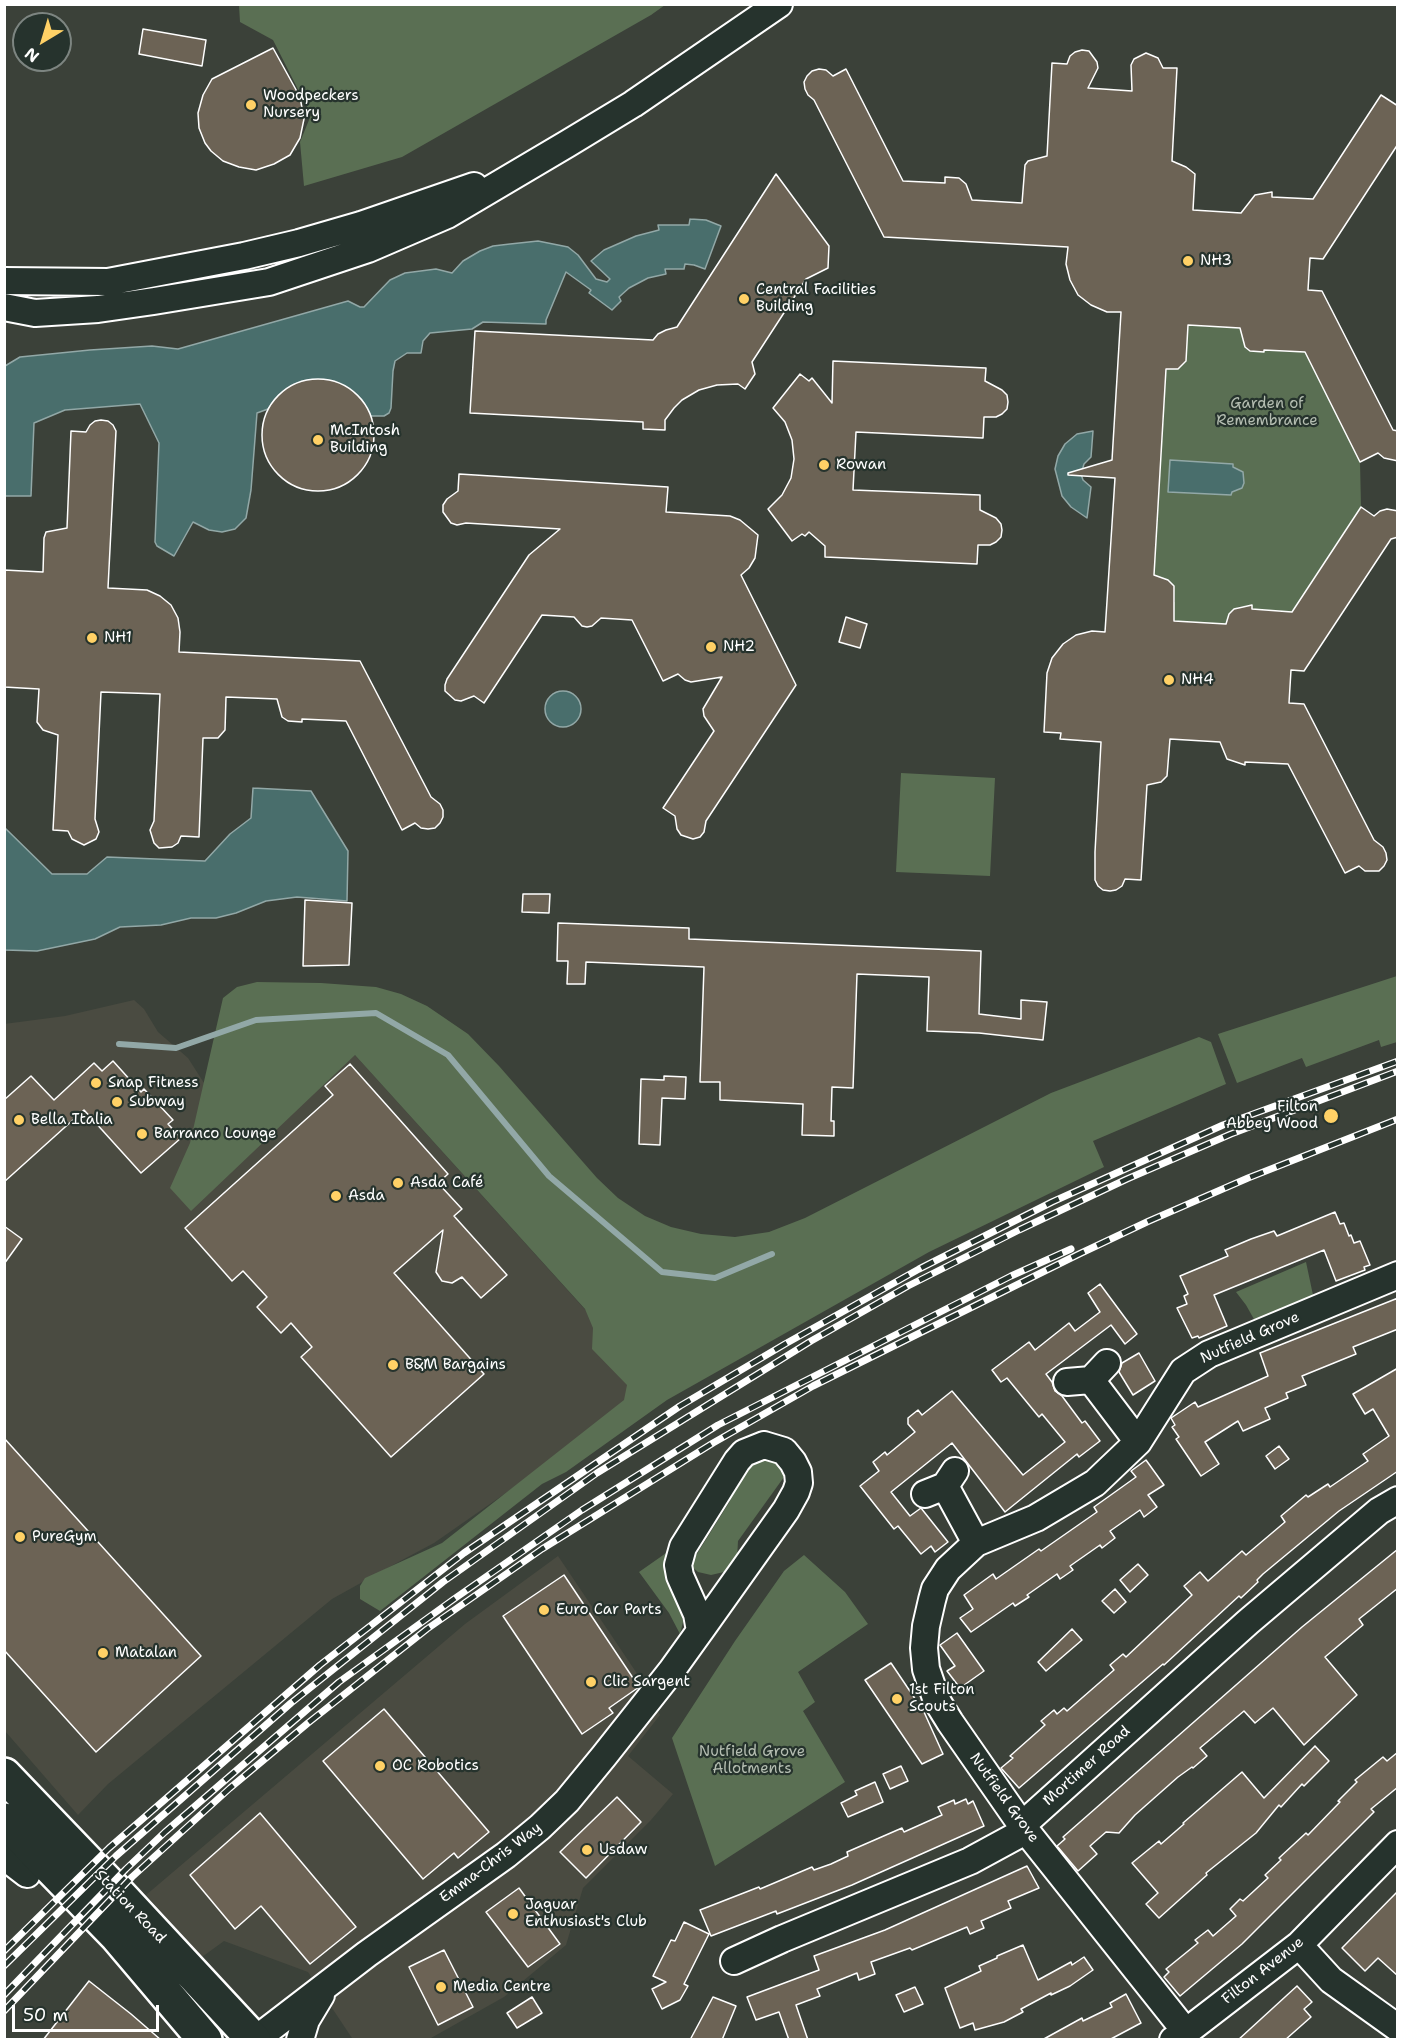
<!DOCTYPE html>
<html>
<head>
<meta charset="utf-8">
<style>
	body { margin:0 }
	#map { position:relative; width:1402px; height:2044px; overflow:hidden; background:#3b4139; font-family:"Shantell Sans",sans-serif }
	canvas { display:block }
	.frame { position:absolute; inset:0; border:6px solid #fff; pointer-events:none }
	.north { position:absolute; left:12px; top:12px; width:60px; height:60px; box-sizing:border-box; background:#26332d; border:2px solid #7d8581; border-radius:50%; rotate:218deg; font-size:16px; font-weight:700; line-height:24px; text-align:center; color:#fff }
	.north::after { content:''; display:block; margin:auto; width:21px; height:27px; background:#ffd166; clip-path:polygon(50% 0,100% 100%,50% 72%,0 100%) }
	.scale { position:absolute; left:12px; top:2005px; width:147px; height:27px; box-sizing:border-box; border:3px solid #fff; border-top:0; padding-left:8px; font-size:18px; line-height:21px; white-space:nowrap; color:#fff; -webkit-text-stroke:4px #26332d; paint-order:stroke }
</style>
</head>
<body>
<div id="map">
<canvas width="1402" height="2044"></canvas>
<div class="frame"></div>
<div class="north">N</div>
<div class="scale">50 m</div>
</div>
<script>
const g = document.querySelector('canvas').getContext('2d');
g.lineJoin = 'round';
function fillPath(path, color) { g.fillStyle = color; g.fill(path, 'evenodd'); }
const poly = rows => new Path2D(rows.map(r => 'M' + r).join(''));
function stroke(path, color, width, dash) { g.strokeStyle = color; g.lineWidth = width; g.lineCap = dash ? 'butt' : 'round'; g.setLineDash(dash || []); g.stroke(path); }
function write(font, color, halo, rows, align = 'center') {
  g.font = font + ' "Shantell Sans",sans-serif'; g.lineWidth = 4.5; g.setLineDash([]); g.textBaseline = 'middle'; g.strokeStyle = halo; g.fillStyle = color; for (const [text, x, y, turn = 0] of rows) {
    g.save(); g.translate(x, y); g.rotate((+turn || 0) * Math.PI / 180); g.textAlign = isNaN(turn) ? turn : align; if (halo) g.strokeText(text, 0, 0); g.fillText(text, 0, 0); g.restore();
  }
}
fillPath(poly([
	[134,1000,144,1009,158,1032,188,1058,204,1083,355,1055,628,1357,635,1403,434,1543,404,1559,332,1599,108,1784,78,1815,5,1731,4,1024,65,1016],
	[558,1556,640,1678,660,1715,628,1756,673,1794,651,1820,583,1888,566,1945,504,1997,431,2038,418,2040,352,2038,308,1972,224,1941,202,1957,146,1895,465,1624]
]), '#4a4b41');
fillPath(poly([
	[239,5,239,4,665,5,651,15,402,157,304,186,300,142,311,115,273,40,240,22],
	[1184,325,1253,329,1243,340,1245,347,1250,351,1264,352,1264,346,1273,351,1305,352,1360,462,1361,507,1292,612,1252,609,1251,605,1238,607,1229,614,1239,625,1169,621,1170,602,1175,602,1174,586,1168,580,1153,591,1167,358,1174,369,1178,369,1186,362],
	[901,773,995,778,990,876,896,872],
	[1397,976,1397,1042,1381,1047,1379,1040,1306,1067,1302,1058,1237,1083,1218,1034],
	[257,982,321,983,376,987,401,994,427,1006,468,1034,499,1066,597,1178,618,1198,645,1216,671,1227,701,1234,735,1237,769,1232,805,1218,1051,1093,1199,1037,1211,1042,1226,1084,1093,1141,1104,1167,929,1252,667,1400,566,1472,542,1484,380,1611,360,1599,360,1586,365,1578,442,1543,624,1400,627,1385,592,1349,593,1328,585,1309,355,1055,191,1211,170,1188,190,1143,223,998,237,987],
	[1306,1262,1313,1295,1255,1321,1246,1305,1236,1292],
	[776,1457,783,1468,784,1477,738,1541,737,1559,724,1572,711,1575,698,1572,690,1565,730,1501,731,1480,749,1458],
	[669,1551,665,1570,666,1582,682,1612,683,1622,680,1634,669,1613,639,1572],
	[804,1555,845,1592,868,1624,798,1672,815,1702,803,1711,845,1782,715,1866,672,1738,735,1641,784,1571]
]), '#5a6f53');
const water = poly([
	[690,219,706,220,721,226,705,269,694,265,685,264,684,269,665,269,666,274,648,278,629,288,619,297,621,301,612,310,589,293,591,290,566,272,546,320,546,324,483,322,472,329,430,333,423,341,421,353,407,353,395,361,393,371,391,408,389,413,384,416,371,416,362,400,348,388,331,381,312,380,294,384,279,395,268,409,257,413,251,490,246,518,235,529,222,532,209,530,193,522,174,556,157,546,155,542,159,443,140,404,65,410,34,423,31,496,5,496,5,366,20,357,90,350,152,346,178,349,348,301,360,307,364,307,390,280,405,273,436,269,452,273,463,261,480,251,493,246,510,244,538,241,568,247,578,255,596,279,607,282,610,279,591,261,604,250,636,236,659,230,658,225,689,225,690,219],
	[1093,431,1091,457,1084,464,1081,474,1083,480,1091,487,1087,518,1071,507,1062,496,1055,469,1058,456,1065,444,1077,434,1093,431],
	[1170,460,1233,464,1233,467,1243,472,1244,483,1242,488,1232,492,1231,495,1168,492,1170,460],
	'545 709a18 18 0 1 1 36 0a18 18 0 1 1-36 0Z',
	[253,788,311,791,348,851,347,901,297,897,266,901,236,913,216,918,191,918,161,925,120,927,95,939,37,951,5,950,5,828,52,874,87,874,107,857,205,861,230,834,251,818,253,788]
]);
fillPath(water, '#496e6c');
stroke(water, '#92a8a7', 1.5);
stroke(poly([
	[119,1044,176,1048,256,1020,376,1013,448,1055,549,1176,662,1272,715,1278,772,1254]
]), '#92a8a7', 6);
const building = poly([
	[143,29,206,40,202,66,139,54,143,29],
	[273,48,300,97,304,119,300,138,290,155,274,164,256,170,239,167,223,161,211,151,205,143,199,128,198,113,203,95,212,79,273,48],
	[1082,50,1089,51,1097,62,1098,68,1088,88,1132,91,1131,65,1134,59,1146,53,1158,58,1163,68,1177,68,1172,161,1186,167,1195,174,1193,210,1241,213,1255,195,1272,192,1272,197,1313,199,1381,95,1398,106,1398,144,1323,259,1310,258,1308,290,1322,291,1393,430,1398,431,1398,461,1384,458,1378,453,1360,462,1305,352,1264,350,1264,352,1250,351,1245,347,1240,328,1188,325,1186,361,1178,369,1166,369,1154,575,1168,580,1174,586,1174,621,1226,624,1229,614,1234,609,1252,605,1252,609,1292,612,1361,507,1374,516,1380,511,1387,509,1398,511,1398,537,1391,539,1304,671,1291,670,1289,703,1304,704,1374,840,1383,847,1386,853,1387,860,1384,866,1379,871,1365,871,1359,866,1345,873,1288,764,1245,762,1245,765,1227,759,1220,742,1170,739,1167,776,1161,782,1147,785,1141,880,1125,879,1122,886,1116,890,1110,891,1103,890,1098,886,1095,880,1095,852,1101,742,1060,739,1061,733,1044,732,1047,673,1052,658,1063,644,1076,635,1092,631,1105,632,1115,478,1068,475,1068,473,1112,460,1121,312,1107,312,1091,305,1078,295,1070,280,1066,264,1068,247,884,237,814,100,808,95,805,89,804,82,807,76,812,71,819,69,826,70,833,76,846,69,903,181,945,183,945,177,959,178,966,184,972,200,1022,203,1025,165,1028,161,1047,156,1052,63,1067,64,1070,56,1075,52,1082,50],
	[776,174,829,246,828,268,806,279,752,362,755,374,745,389,738,384,717,385,699,390,682,400,674,408,665,420,665,430,643,429,643,422,470,413,475,331,653,340,658,334,666,330,677,327,776,174],
	[833,361,986,368,985,381,1002,390,1007,395,1008,402,1007,409,1002,414,996,417,984,417,983,438,856,432,853,490,980,495,980,510,996,518,1001,524,1002,530,1001,537,996,542,990,545,978,545,977,564,825,557,825,546,809,532,805,536,802,534,792,541,768,509,782,495,791,478,794,459,792,440,785,422,773,408,800,374,809,381,812,378,832,403,833,361],
	'262 435a56 56 0 1 1 112 0a56 56 0 1 1-112 0Z',
	[101,420,108,421,113,425,116,431,108,588,147,590,160,596,171,605,178,618,180,632,179,652,360,661,431,797,440,804,443,810,443,817,440,823,435,828,428,829,421,828,415,823,402,830,346,721,302,719,302,722,288,721,282,717,277,699,226,697,225,730,218,738,203,738,199,837,181,836,178,843,172,847,159,848,154,843,150,830,154,821,160,694,101,692,95,819,99,832,96,839,84,845,72,839,68,831,53,830,58,735,43,730,37,722,39,689,4,687,4,570,43,572,44,538,46,532,67,528,71,431,86,432,90,425,95,421,101,420],
	[459,474,668,487,666,512,730,516,740,520,758,535,755,558,749,568,741,575,796,685,706,821,704,832,700,837,693,839,681,835,677,829,675,816,663,808,714,731,704,716,703,709,722,677,691,682,685,680,678,674,663,681,632,620,601,618,592,626,587,627,582,626,574,617,542,615,484,703,474,696,461,701,455,700,445,691,445,685,447,679,529,555,560,529,466,523,457,525,451,523,443,512,443,505,447,499,458,491,459,474],
	[846,617,867,624,860,648,839,642,846,617],
	[523,894,550,894,549,913,522,912,523,894],
	[305,900,352,903,349,965,303,966,305,900],
	[558,923,689,928,689,939,981,951,979,1014,1021,1019,1021,1000,1047,1002,1043,1040,979,1033,927,1031,929,977,857,974,853,1088,832,1087,831,1121,834,1121,834,1136,802,1135,803,1104,720,1100,720,1082,700,1082,704,967,586,962,585,984,567,984,568,961,557,961,558,923],
	[113,1061,141,1092,144,1089,173,1120,168,1124,181,1138,141,1173,84,1110,4,1182,4,1100,31,1076,54,1100,94,1063,102,1071,113,1061],
	[350,1064,448,1174,438,1183,462,1209,454,1216,507,1275,481,1298,462,1277,452,1283,442,1281,436,1272,443,1230,394,1273,484,1374,391,1457,301,1357,312,1347,291,1323,281,1333,257,1307,267,1297,243,1271,232,1281,185,1228,333,1095,325,1086,350,1064],
	[664,1076,686,1077,685,1099,662,1098,660,1145,639,1144,641,1079,664,1080,664,1076],
	[1335,1212,1340,1224,1344,1223,1349,1236,1351,1235,1354,1243,1360,1241,1370,1265,1364,1267,1365,1270,1336,1281,1324,1250,1214,1295,1227,1326,1199,1338,1198,1336,1192,1338,1177,1308,1187,1304,1184,1296,1188,1294,1180,1276,1228,1256,1225,1250,1251,1239,1274,1231,1277,1236,1335,1212],
	[4,1226,22,1239,4,1264,4,1226],
	[1100,1284,1137,1334,1125,1344,1111,1325,1046,1374,1052,1382,1055,1391,1062,1396,1082,1423,1085,1421,1100,1441,1079,1457,1077,1454,1005,1512,952,1443,891,1492,910,1516,921,1508,948,1542,935,1552,931,1546,921,1554,898,1526,894,1529,860,1486,879,1471,873,1462,885,1452,887,1455,915,1432,908,1424,908,1418,918,1410,922,1415,952,1391,1023,1475,1065,1442,1042,1414,1039,1417,1007,1378,1001,1382,992,1370,1029,1342,1035,1350,1069,1323,1075,1331,1100,1312,1088,1293,1100,1284],
	[1398,1298,1398,1329,1353,1347,1356,1354,1302,1376,1306,1385,1286,1393,1288,1398,1265,1408,1270,1419,1243,1431,1238,1421,1205,1442,1219,1464,1201,1476,1176,1439,1179,1437,1172,1427,1175,1425,1171,1418,1195,1402,1198,1407,1268,1376,1260,1353,1398,1298],
	[1139,1353,1155,1381,1133,1395,1119,1372,1122,1363,1139,1353],
	[1398,1368,1398,1471,1339,1511,1263,1574,1257,1580,1258,1582,1241,1598,1239,1596,1164,1665,1163,1664,1019,1788,1001,1768,1013,1758,1010,1756,1045,1725,1041,1721,1054,1710,1057,1714,1064,1708,1067,1711,1114,1670,1110,1665,1123,1654,1126,1657,1192,1595,1184,1586,1200,1572,1208,1581,1242,1551,1246,1555,1285,1522,1281,1516,1306,1495,1308,1497,1328,1484,1330,1487,1368,1461,1363,1454,1389,1436,1373,1409,1365,1414,1353,1394,1398,1368],
	[4,1438,201,1656,96,1752,4,1650,4,1438],
	[1279,1446,1289,1459,1275,1469,1266,1456,1279,1446],
	[1146,1460,1164,1485,1148,1495,1157,1507,1144,1517,1140,1510,1110,1531,1115,1538,1102,1548,1100,1545,1070,1566,1073,1570,1060,1579,1057,1574,1027,1595,1029,1597,1015,1606,1013,1603,971,1632,960,1618,973,1609,964,1595,993,1574,996,1579,1039,1549,1041,1551,1097,1512,1094,1507,1136,1477,1131,1471,1146,1460],
	[1398,1549,1398,1588,1359,1619,1363,1625,1325,1657,1357,1695,1304,1745,1273,1708,1255,1723,1244,1711,1200,1748,1207,1756,1193,1768,1192,1767,1178,1777,1135,1815,1119,1833,1106,1832,1090,1846,1097,1854,1078,1871,1057,1846,1065,1839,1063,1837,1302,1627,1398,1549],
	[1138,1564,1148,1575,1130,1592,1120,1580,1138,1564],
	[564,1575,639,1687,609,1708,613,1713,582,1734,503,1616,564,1575],
	[1115,1589,1126,1602,1114,1613,1102,1601,1115,1589],
	[1072,1629,1082,1640,1046,1671,1038,1662,1072,1629],
	[957,1633,984,1671,960,1688,947,1671,955,1666,940,1645,957,1633],
	[891,1663,924,1712,943,1754,922,1764,865,1680,891,1663],
	[384,1709,489,1832,458,1858,454,1853,423,1879,323,1761,384,1709],
	[1315,1746,1329,1761,1304,1786,1302,1784,1281,1807,1279,1805,1256,1833,1206,1873,1207,1875,1159,1918,1146,1904,1158,1893,1132,1863,1159,1841,1161,1844,1184,1824,1183,1823,1242,1772,1264,1798,1315,1746],
	[1398,1752,1398,1787,1371,1809,1374,1812,1242,1944,1180,1996,1164,1977,1169,1972,1166,1969,1198,1943,1195,1940,1208,1930,1213,1936,1236,1916,1230,1909,1240,1899,1243,1901,1268,1878,1265,1875,1281,1860,1279,1858,1306,1833,1308,1835,1340,1802,1338,1801,1357,1782,1355,1780,1383,1757,1387,1761,1398,1752],
	[901,1766,908,1781,890,1789,883,1774,901,1766],
	[875,1782,883,1802,848,1817,841,1803,857,1795,855,1791,875,1782],
	[617,1797,641,1822,586,1878,560,1852,617,1797],
	[966,1799,968,1804,973,1801,984,1826,852,1885,777,1914,776,1911,711,1936,700,1910,759,1887,760,1889,812,1867,814,1870,831,1864,848,1856,847,1852,902,1828,904,1832,942,1815,938,1807,954,1800,955,1804,966,1799],
	[260,1813,356,1927,310,1964,261,1906,235,1929,190,1875,260,1813],
	[1027,1866,1039,1888,1008,1901,1011,1908,981,1921,984,1928,970,1934,967,1927,912,1950,910,1948,871,1962,875,1974,859,1980,857,1973,817,1989,820,1996,796,2005,808,2040,789,2040,779,2012,756,2020,747,1997,819,1970,814,1956,885,1930,1027,1866],
	[519,1888,560,1944,528,1967,486,1912,519,1888],
	[1398,1891,1398,1976,1378,1958,1365,1971,1342,1948,1398,1891],
	[684,1922,709,1934,684,1984,688,1986,680,2000,662,2009,652,1989,666,1982,653,1976,671,1940,675,1941,684,1922],
	[1023,1945,1038,1980,1071,1962,1072,1965,1084,1957,1093,1970,1070,1986,1051,1995,1051,1993,1021,2009,1023,2012,1004,2022,975,2030,973,2023,960,2028,945,1988,981,1971,979,1966,997,1958,997,1956,1023,1945],
	[444,1950,473,2007,438,2025,409,1967,444,1950],
	[89,1981,131,2014,161,2040,43,2040,89,1981],
	[1297,1986,1312,2002,1304,2009,1311,2017,1285,2040,1238,2040,1297,1986],
	[915,1987,923,2004,904,2012,896,1995,915,1987],
	[1126,1994,1141,2023,1109,2040,1042,2040,1082,2018,1083,2021,1112,2007,1110,2003,1126,1994],
	[532,1997,542,2013,517,2028,507,2013,532,1997],
	[713,1997,736,2006,722,2040,690,2040,713,1997]
]);
fillPath(building, '#6c6355');
stroke(building, '#fff', 1.5);
const minor = poly([
	[4,281,108,282,244,256,299,243,361,225,474,186],
	[4,307,35,313,98,309,154,301,269,282,368,249,447,215,567,144,633,104,779,4],
	[1091,1380,1138,1442],
	[1067,1382,1091,1380,1107,1363],
	[764,1445,784,1451,793,1462,798,1472,799,1483,796,1492,786,1510,700,1631,697,1614,680,1576,678,1565,683,1547,737,1461,744,1453,764,1445],
	[945,1486,976,1543],
	[925,1494,945,1486,955,1471],
	[4,1854,14,1864,27,1874],
	[1299,1945,1331,1980,1398,2028],
	[734,1961,782,1939,970,1861,1016,1836,1030,1818,1248,1622,1379,1511,1398,1500],
	[1186,2032,1023,1827,950,1722,937,1701,926,1669,924,1648,926,1626,932,1600,935,1589,948,1569,976,1543,1036,1518,1095,1483,1138,1442,1183,1371,1209,1354,1398,1275],
	[255,2040,367,1954,506,1855,540,1827,567,1801,604,1756,672,1670,700,1631],
	[300,2040,306,2020,321,1995],
	[1173,2040,1186,2032,1299,1945,1398,1844]
]);
const major = poly([
	[4,1775,122,1898,254,2040],
	[4,1820,117,1936,205,2040]
]);
stroke(minor, '#fff', 30);
stroke(major, '#fff', 38);
stroke(minor, '#26332d', 26);
stroke(major, '#26332d', 33);
const rail = poly([
	[4,1951,109,1848,320,1665,464,1553,680,1406,785,1344,919,1269,1052,1202,1223,1125,1398,1061],
	[4,1966,116,1856,291,1703,443,1582,597,1473,811,1341,908,1286,1019,1230,1127,1179,1231,1134,1398,1071],
	[4,1995,126,1869,165,1832,339,1682,454,1599,582,1510,718,1425,1011,1276,1071,1249],
	[4,2011,132,1877,230,1788,308,1723,427,1629,542,1549,713,1443,813,1386,1077,1255,1149,1221,1248,1178,1398,1119]
]);
stroke(rail, '#fff', 7);
stroke(rail, '#26332d', 4.5, [14]);
for (const [x, y, r, color] of [
	[251,105,6,"#ffd166"],
	[1188,261,6,"#ffd166"],
	[744,299,6,"#ffd166"],
	[318,440,6,"#ffd166"],
	[824,465,6,"#ffd166"],
	[92,638,6,"#ffd166"],
	[711,647,6,"#ffd166"],
	[1169,680,6,"#ffd166"],
	[96,1083,6,"#ffd166"],
	[117,1102,6,"#ffd166"],
	[1331,1116,8,"#ffd166"],
	[19,1120,6,"#ffd166"],
	[142,1134,6,"#ffd166"],
	[398,1183,6,"#ffd166"],
	[336,1196,6,"#ffd166"],
	[393,1365,6,"#ffd166"],
	[20,1537,6,"#ffd166"],
	[544,1610,6,"#ffd166"],
	[103,1653,6,"#ffd166"],
	[591,1682,6,"#ffd166"],
	[897,1699,6,"#ffd166"],
	[380,1766,6,"#ffd166"],
	[587,1850,6,"#ffd166"],
	[513,1914,6,"#ffd166"],
	[441,1987,6,"#ffd166"]
]) { const dot = new Path2D(); dot.arc(x, y, r, 0, 2 * Math.PI); g.fillStyle = color; g.fill(dot); stroke(dot, '#26332d', 2); }
write('15px', '#fff', '#26332d', [
	["Woodpeckers",263,96],
	["Nursery",263,113],
	["NH3",1200,261],
	["Central Facilities",756,290],
	["Building",756,307],
	["McIntosh",330,431],
	["Building",330,448],
	["Rowan",836,465],
	["NH1",104,638],
	["NH2",723,647],
	["NH4",1181,680],
	["Snap Fitness",108,1083],
	["Subway",129,1102],
	["Filton",1318,1107,"right"],
	["Abbey Wood",1318,1124,"right"],
	["Bella Italia",31,1120],
	["Barranco Lounge",154,1134],
	["Asda Café",410,1183],
	["Asda",348,1196],
	["B&M Bargains",405,1365],
	["PureGym",32,1537],
	["Euro Car Parts",556,1610],
	["Matalan",115,1653],
	["Clic Sargent",603,1682],
	["1st Filton",909,1690],
	["Scouts",909,1707],
	["OC Robotics",392,1766],
	["Usdaw",599,1850],
	["Jaguar",525,1905],
	["Enthusiast's Club",525,1922],
	["Media Centre",453,1987]
], 'left');
write('15px', '#b5beb2', '#26332d', [
	["Garden of",1267,404],
	["Remembrance",1267,421],
	["Nutfield Grove",752,1752],
	["Allotments",752,1769]
]);
write('15px', '#fff', '#26332d', [
	["Nutfield Grove",1250,1338,-24],
	["Mortimer Road",1087,1766,-42],
	["Nutfield Grove",1004,1798,54],
	["Emma-Chris Way",491,1863,-37],
	["Station Road",130,1907,46],
	["Filton Avenue",1263,1971,-38]
]);
</script>
</body>
</html>
